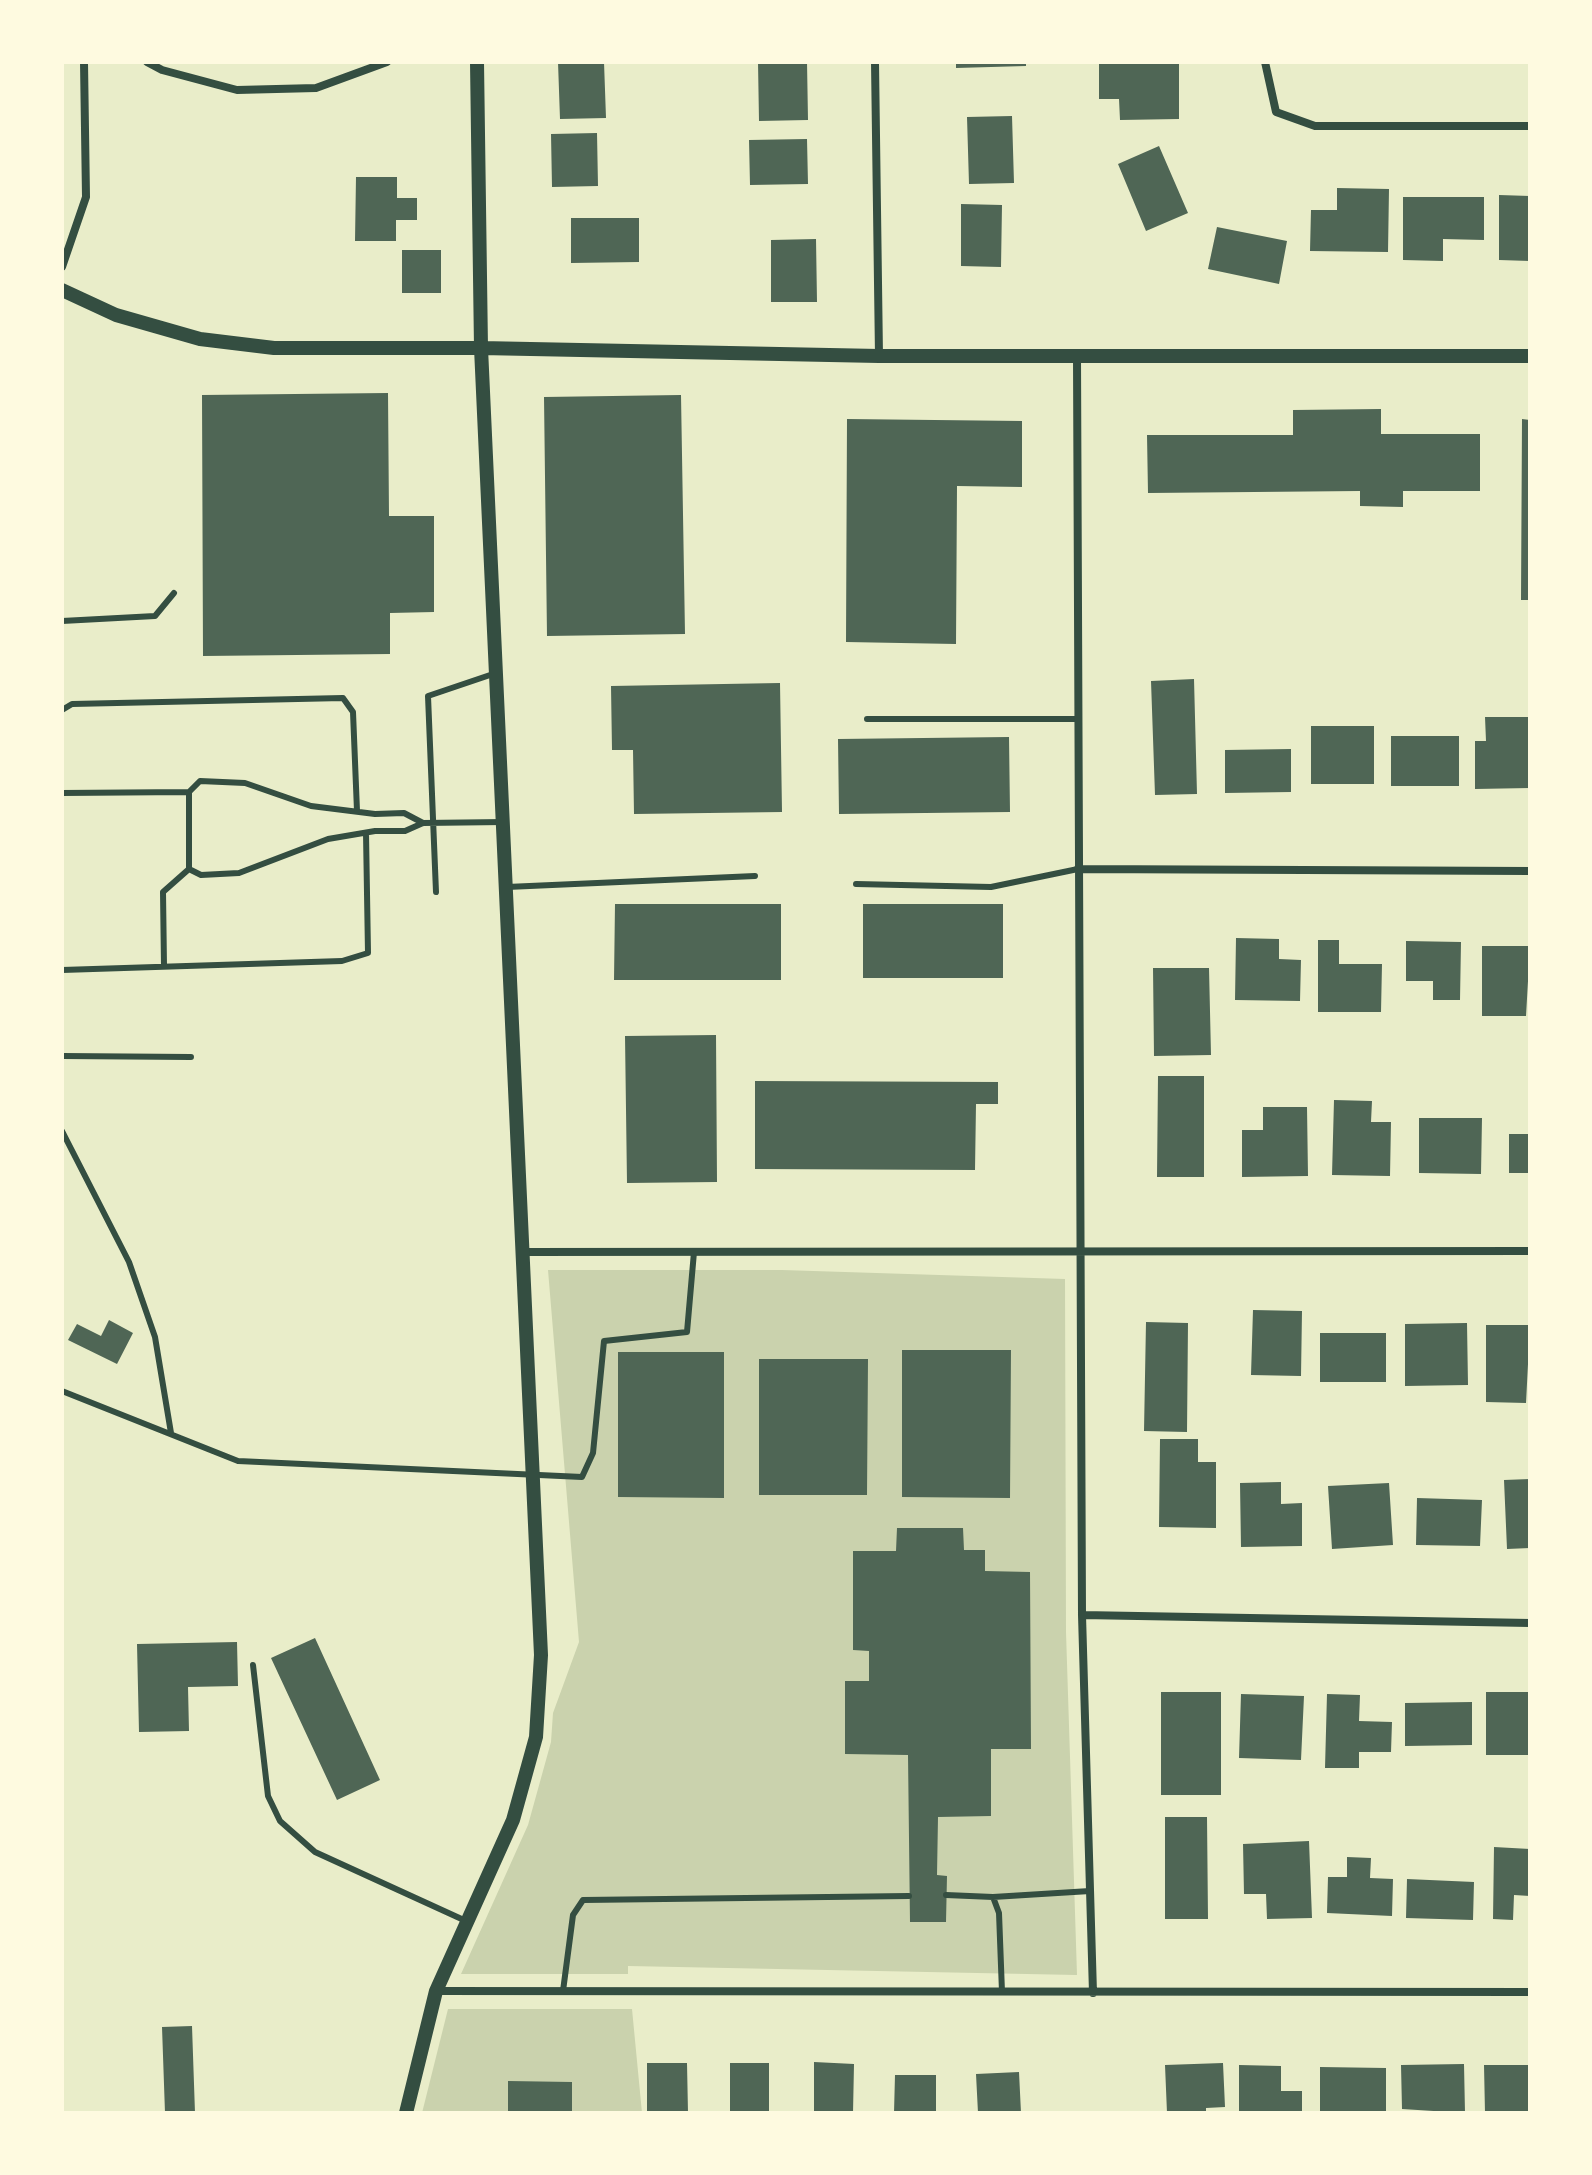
<!DOCTYPE html>
<html>
<head>
<meta charset="utf-8">
<style>
	body { margin:0 }
	#map { position:relative; width:1592px; height:2175px; overflow:hidden; background:#e9edc9; font-family:"Titillium Web",sans-serif }
	canvas { display:block }
	.frame { position:absolute; inset:0; border:64px solid #fefae0; pointer-events:none }
</style>
</head>
<body>
<div id="map">
<canvas width="1592" height="2175"></canvas>
<div class="frame"></div>
</div>
<script>
const g = document.querySelector('canvas').getContext('2d');
g.lineJoin = 'round';
function fillPath(path, color) { g.fillStyle = color; g.fill(path, 'evenodd'); }
const poly = rows => new Path2D(rows.map(r => 'M' + r).join(''));
function stroke(path, color, width, dash) { g.strokeStyle = color; g.lineWidth = width; g.lineCap = dash ? 'butt' : 'round'; g.setLineDash(dash || []); g.stroke(path); }
fillPath(poly([
	[548,1270,782,1270,1065,1279,1066,1632,1077,1975,628,1966,628,1974,461,1974,528,1825,551,1742,553,1713,579,1642],
	[448,2009,632,2009,642,2113,422,2113]
]), '#cad2ad');
fillPath(poly([
	[558,62,604,62,606,118,560,119],
	[758,62,807,62,808,120,759,121],
	[956,62,1026,62,1026,66,956,68],
	[1099,62,1179,62,1179,119,1120,120,1119,99,1099,99],
	[1012,116,1014,183,969,184,967,117],
	[597,133,598,186,552,187,551,134],
	[807,139,808,184,750,185,749,140],
	[1159,146,1188,213,1146,231,1118,164],
	[356,177,397,177,397,198,417,198,417,220,396,220,396,241,355,241],
	[1337,188,1389,189,1388,252,1310,251,1311,210,1337,210],
	[1499,195,1530,196,1530,261,1499,260],
	[1403,197,1484,197,1484,240,1443,239,1443,261,1403,260],
	[961,204,1002,205,1001,267,961,266],
	[571,218,639,218,639,262,571,263],
	[1217,227,1287,241,1279,284,1208,269],
	[816,239,817,302,771,302,771,240],
	[402,250,441,250,441,293,402,293],
	[388,393,389,516,434,516,434,612,390,613,390,654,203,656,202,395],
	[681,395,685,634,547,636,544,397],
	[1381,409,1381,434,1480,434,1480,491,1403,491,1403,507,1360,506,1360,491,1148,493,1147,435,1293,435,1293,410],
	[847,419,1022,421,1022,487,957,486,956,644,846,642],
	[1522,419,1530,420,1530,600,1521,600],
	[1194,679,1197,794,1155,795,1151,681],
	[780,683,782,812,634,814,633,750,612,750,611,686],
	[1485,717,1530,717,1530,788,1475,789,1475,741,1486,741],
	[1311,726,1374,726,1374,784,1311,784],
	[1391,736,1459,736,1459,786,1391,786],
	[1009,737,1010,812,839,814,838,739],
	[1291,749,1291,792,1225,793,1225,750],
	[615,904,781,904,781,980,614,980],
	[863,904,1003,904,1003,978,863,978],
	[1236,938,1279,939,1279,959,1301,960,1300,1001,1235,1000],
	[1318,940,1339,940,1339,964,1382,964,1381,1012,1318,1012],
	[1406,941,1461,942,1460,1000,1433,1000,1433,981,1406,981],
	[1482,946,1530,946,1526,1016,1482,1016],
	[1153,968,1209,968,1211,1055,1154,1056],
	[716,1035,717,1182,627,1183,625,1036],
	[1158,1076,1204,1076,1204,1177,1157,1177],
	[755,1081,998,1082,998,1104,976,1104,975,1170,755,1169],
	[1334,1100,1372,1101,1371,1122,1391,1122,1390,1176,1332,1175],
	[1263,1107,1307,1107,1308,1176,1242,1177,1242,1130,1263,1130],
	[1419,1118,1482,1118,1481,1174,1419,1173],
	[1509,1134,1530,1134,1530,1173,1509,1173],
	[1253,1310,1302,1311,1301,1376,1251,1375],
	[109,1320,133,1333,117,1364,68,1340,77,1324,101,1336],
	[1146,1322,1188,1323,1187,1432,1144,1431],
	[1467,1323,1468,1385,1405,1386,1405,1324],
	[1486,1325,1530,1325,1526,1403,1486,1402],
	[1320,1333,1386,1333,1386,1382,1320,1382],
	[902,1350,1011,1350,1010,1498,902,1497],
	[618,1352,724,1352,724,1498,618,1497],
	[759,1359,868,1359,867,1495,759,1495],
	[1160,1439,1198,1439,1198,1462,1216,1462,1216,1528,1159,1527],
	[1530,1479,1530,1548,1507,1549,1504,1480],
	[1281,1482,1281,1504,1302,1503,1302,1546,1241,1547,1240,1483],
	[1389,1483,1393,1545,1332,1549,1328,1486],
	[1417,1498,1482,1500,1480,1546,1416,1545],
	[897,1528,963,1528,964,1550,985,1550,985,1571,1030,1572,1031,1749,991,1749,991,1816,938,1817,937,1875,947,1876,946,1922,910,1922,908,1755,845,1754,845,1681,869,1681,869,1651,853,1650,853,1551,896,1551],
	[315,1638,380,1780,337,1800,271,1658],
	[237,1642,238,1686,188,1687,189,1731,139,1732,137,1644],
	[1161,1692,1221,1692,1221,1795,1161,1795],
	[1486,1692,1530,1692,1530,1755,1486,1755],
	[1241,1694,1304,1696,1301,1760,1239,1758],
	[1327,1694,1360,1695,1359,1721,1392,1722,1391,1752,1359,1752,1359,1768,1325,1768],
	[1472,1702,1472,1745,1405,1746,1405,1703],
	[1165,1817,1207,1817,1208,1919,1165,1919],
	[1309,1841,1312,1918,1267,1919,1266,1894,1244,1894,1243,1844],
	[1494,1847,1530,1849,1530,1896,1514,1895,1513,1920,1493,1919],
	[1347,1857,1371,1858,1370,1878,1393,1879,1392,1916,1327,1913,1328,1877,1347,1877],
	[1407,1879,1474,1882,1473,1920,1406,1918],
	[192,2026,195,2113,165,2113,162,2027],
	[814,2062,854,2064,853,2113,814,2113],
	[647,2063,687,2063,688,2113,647,2113],
	[730,2063,769,2063,769,2113,730,2113],
	[1223,2063,1225,2107,1206,2108,1206,2113,1167,2113,1165,2065],
	[1464,2064,1465,2113,1402,2109,1401,2065],
	[1239,2065,1281,2066,1281,2091,1302,2091,1302,2113,1239,2113],
	[1484,2065,1530,2065,1530,2113,1485,2113],
	[1320,2067,1386,2068,1386,2113,1320,2113],
	[1019,2072,1021,2113,978,2113,976,2074],
	[895,2075,936,2075,936,2113,894,2113],
	[508,2081,572,2082,572,2113,508,2113]
]), '#4f6655');
stroke(poly([
	[62,621,155,616,174,593],
	[62,710,72,704,343,698,353,712,357,811],
	[867,719,1077,719],
	[62,793,189,792],
	[423,823,404,813,375,814,311,806,245,783,200,781,189,792,189,869,201,875,239,873,328,839,375,831,405,831,423,823,504,822],
	[856,884,991,887,1078,869],
	[507,887,755,876],
	[436,892,428,696,496,673],
	[164,966,163,892,189,869],
	[62,970,342,961,368,953,366,833],
	[62,1056,191,1057],
	[62,1131,129,1262,155,1337,171,1433],
	[62,1391,238,1461,582,1477,593,1453,604,1341,687,1332,694,1252],
	[253,1665,268,1796,280,1821,315,1852,466,1921],
	[946,1895,993,1897,999,1913,1002,1992],
	[993,1897,1090,1891],
	[563,1991,573,1915,583,1900,909,1896]
]), '#344e41', 6);
stroke(poly([
	[147,62,162,70,237,90,316,88,387,62],
	[875,62,879,356],
	[1265,62,1276,112,1315,126,1530,126],
	[62,267,86,197,84,62],
	[1077,357,1082,1615,1093,1993],
	[1078,869,1530,871],
	[523,1252,1530,1251],
	[1082,1615,1530,1623],
	[436,1991,1530,1992]
]), '#344e41', 8);
stroke(poly([
	[62,290,116,315,200,339,274,348,481,348,879,356,1530,356],
	[406,2113,436,1991,513,1820,536,1737,541,1655,481,348,477,62]
]), '#344e41', 14);
</script>
</body>
</html>
